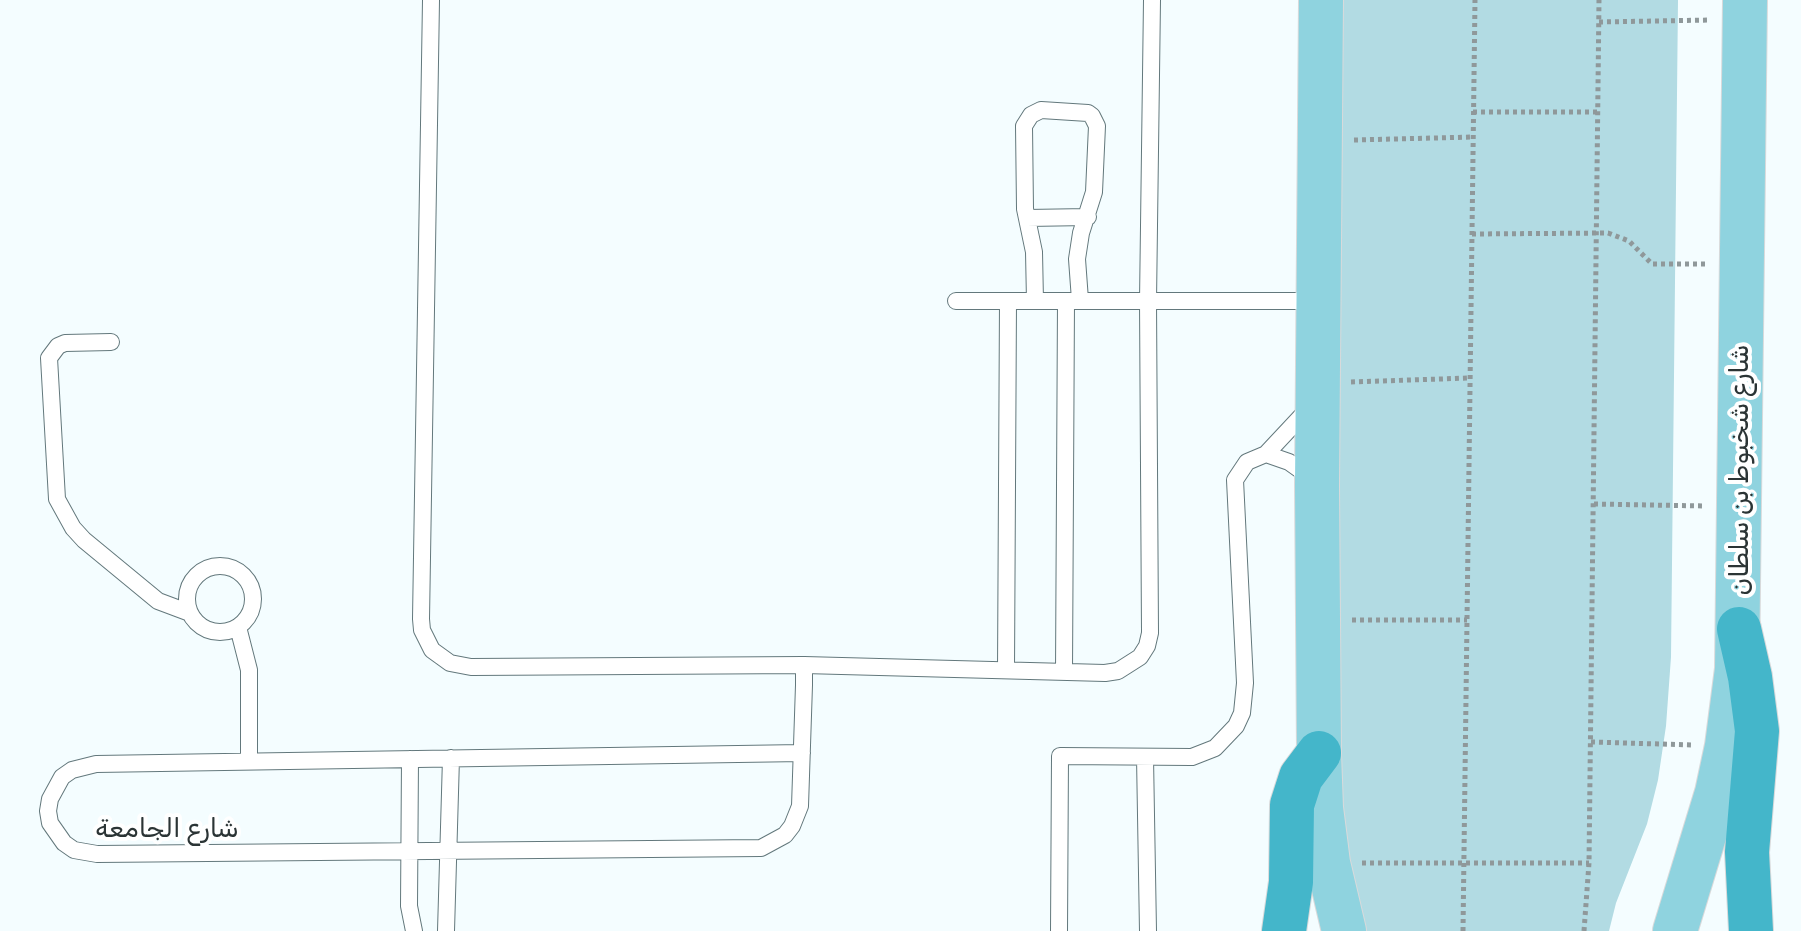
<!DOCTYPE html>
<html>
<head>
<meta charset="utf-8">
<style>
	body { margin:0 }
	canvas { display:block; background:#f4fdff }
</style>
</head>
<body>
<canvas width="1801" height="931"></canvas>
<script>
const g = document.querySelector('canvas').getContext('2d');
g.lineJoin = 'round';
function fillPath(path, color) { g.fillStyle = color; g.fill(path, 'evenodd'); }
const poly = rows => new Path2D(rows.map(r => 'M' + r).join(''));
function stroke(path, color, width, dash) { g.strokeStyle = color; g.lineWidth = width; g.lineCap = dash ? 'butt' : 'round'; g.setLineDash(dash || []); g.stroke(path); }
function write(font, color, halo, rows, align = 'center') {
  g.font = font + ' Rubik,Vazirmatn,sans-serif'; g.lineWidth = 8; g.setLineDash([]); g.textBaseline = 'middle'; g.strokeStyle = halo; g.fillStyle = color; for (const [text, x, y, turn = 0] of rows) {
    g.save(); g.translate(x, y); g.rotate((+turn || 0) * Math.PI / 180); g.textAlign = isNaN(turn) ? turn : align; if (halo) g.strokeText(text, 0, 0); g.fillText(text, 0, 0); g.restore();
  }
}
fillPath(poly([
	[1331,0,1678,0,1671,657,1666,726,1658,780,1647,824,1616,903,1609,931,1343,931]
]), '#b2dbe3');
const lane = poly([
	[431,0,421,619,422,630,432,650,450,663,471,667,804,665,1105,673,1118,671,1140,657,1147,646,1150,633,1148,301,1152,0],
	[1027,218,1088,217],
	[956,301,1317,301],
	[1035,301,1034,252,1025,209,1024,126,1031,115,1041,110,1088,113,1092,116,1097,126,1094,192,1081,233,1077,259,1080,300],
	[111,342,65,343,58,346,49,358,57,499,73,528,84,540,158,601,190,613],
	[1266,454,1289,462,1310,477],
	'187 599a33 33 0 1 1 66 0a33 33 0 1 1-66 0Z',
	[238,627,249,670,249,761],
	[1006,670,1008,301],
	[1064,672,1066,301],
	[802,753,96,764,72,770,62,777,50,799,48,811,50,823,64,843,74,850,97,854,761,848,785,835,792,826,800,806,804,685,804,665],
	[1145,757,1148,931],
	[410,759,409,906,414,931],
	[446,931,451,758],
	[1059,931,1060,756,1192,757,1215,748,1236,726,1242,713,1245,683,1235,480,1247,462,1266,454,1310,407]
]);
const primary = poly([
	[1321,0,1317,485,1319,753,1321,808,1328,863,1344,931],
	[1675,931,1717,793,1727,746,1737,669,1745,0]
]);
const highway = poly([
	[1739,629,1750,677,1757,731,1747,852,1751,931],
	[1284,931,1291,882,1292,805,1301,777,1319,753]
]);
stroke(lane, '#63787c', 18);
stroke(primary, '#d9dadb', 46);
stroke(highway, '#d9dadb', 46);
stroke(poly([
	[1599,22,1710,20],
	[1473,112,1597,112],
	[1354,140,1473,137],
	[1472,234,1608,233,1629,241,1652,264,1709,264],
	[1351,382,1469,378],
	[1594,504,1705,506],
	[1352,620,1467,620],
	[1591,742,1694,745],
	[1362,863,1589,863],
	[1463,931,1475,0],
	[1584,931,1589,863,1599,0]
]), '#8f989a', 5, [4, 4]);
stroke(lane, '#fff', 16);
stroke(primary, '#8fd3df', 44);
stroke(highway, '#44b6ca', 44);
write('26px', '#2b3435', '#fff', [
	["شارع شخبوط بن سلطان",1740,470,-90],
	["شارع الجامعة",167,829]
]);
</script>
</body>
</html>
